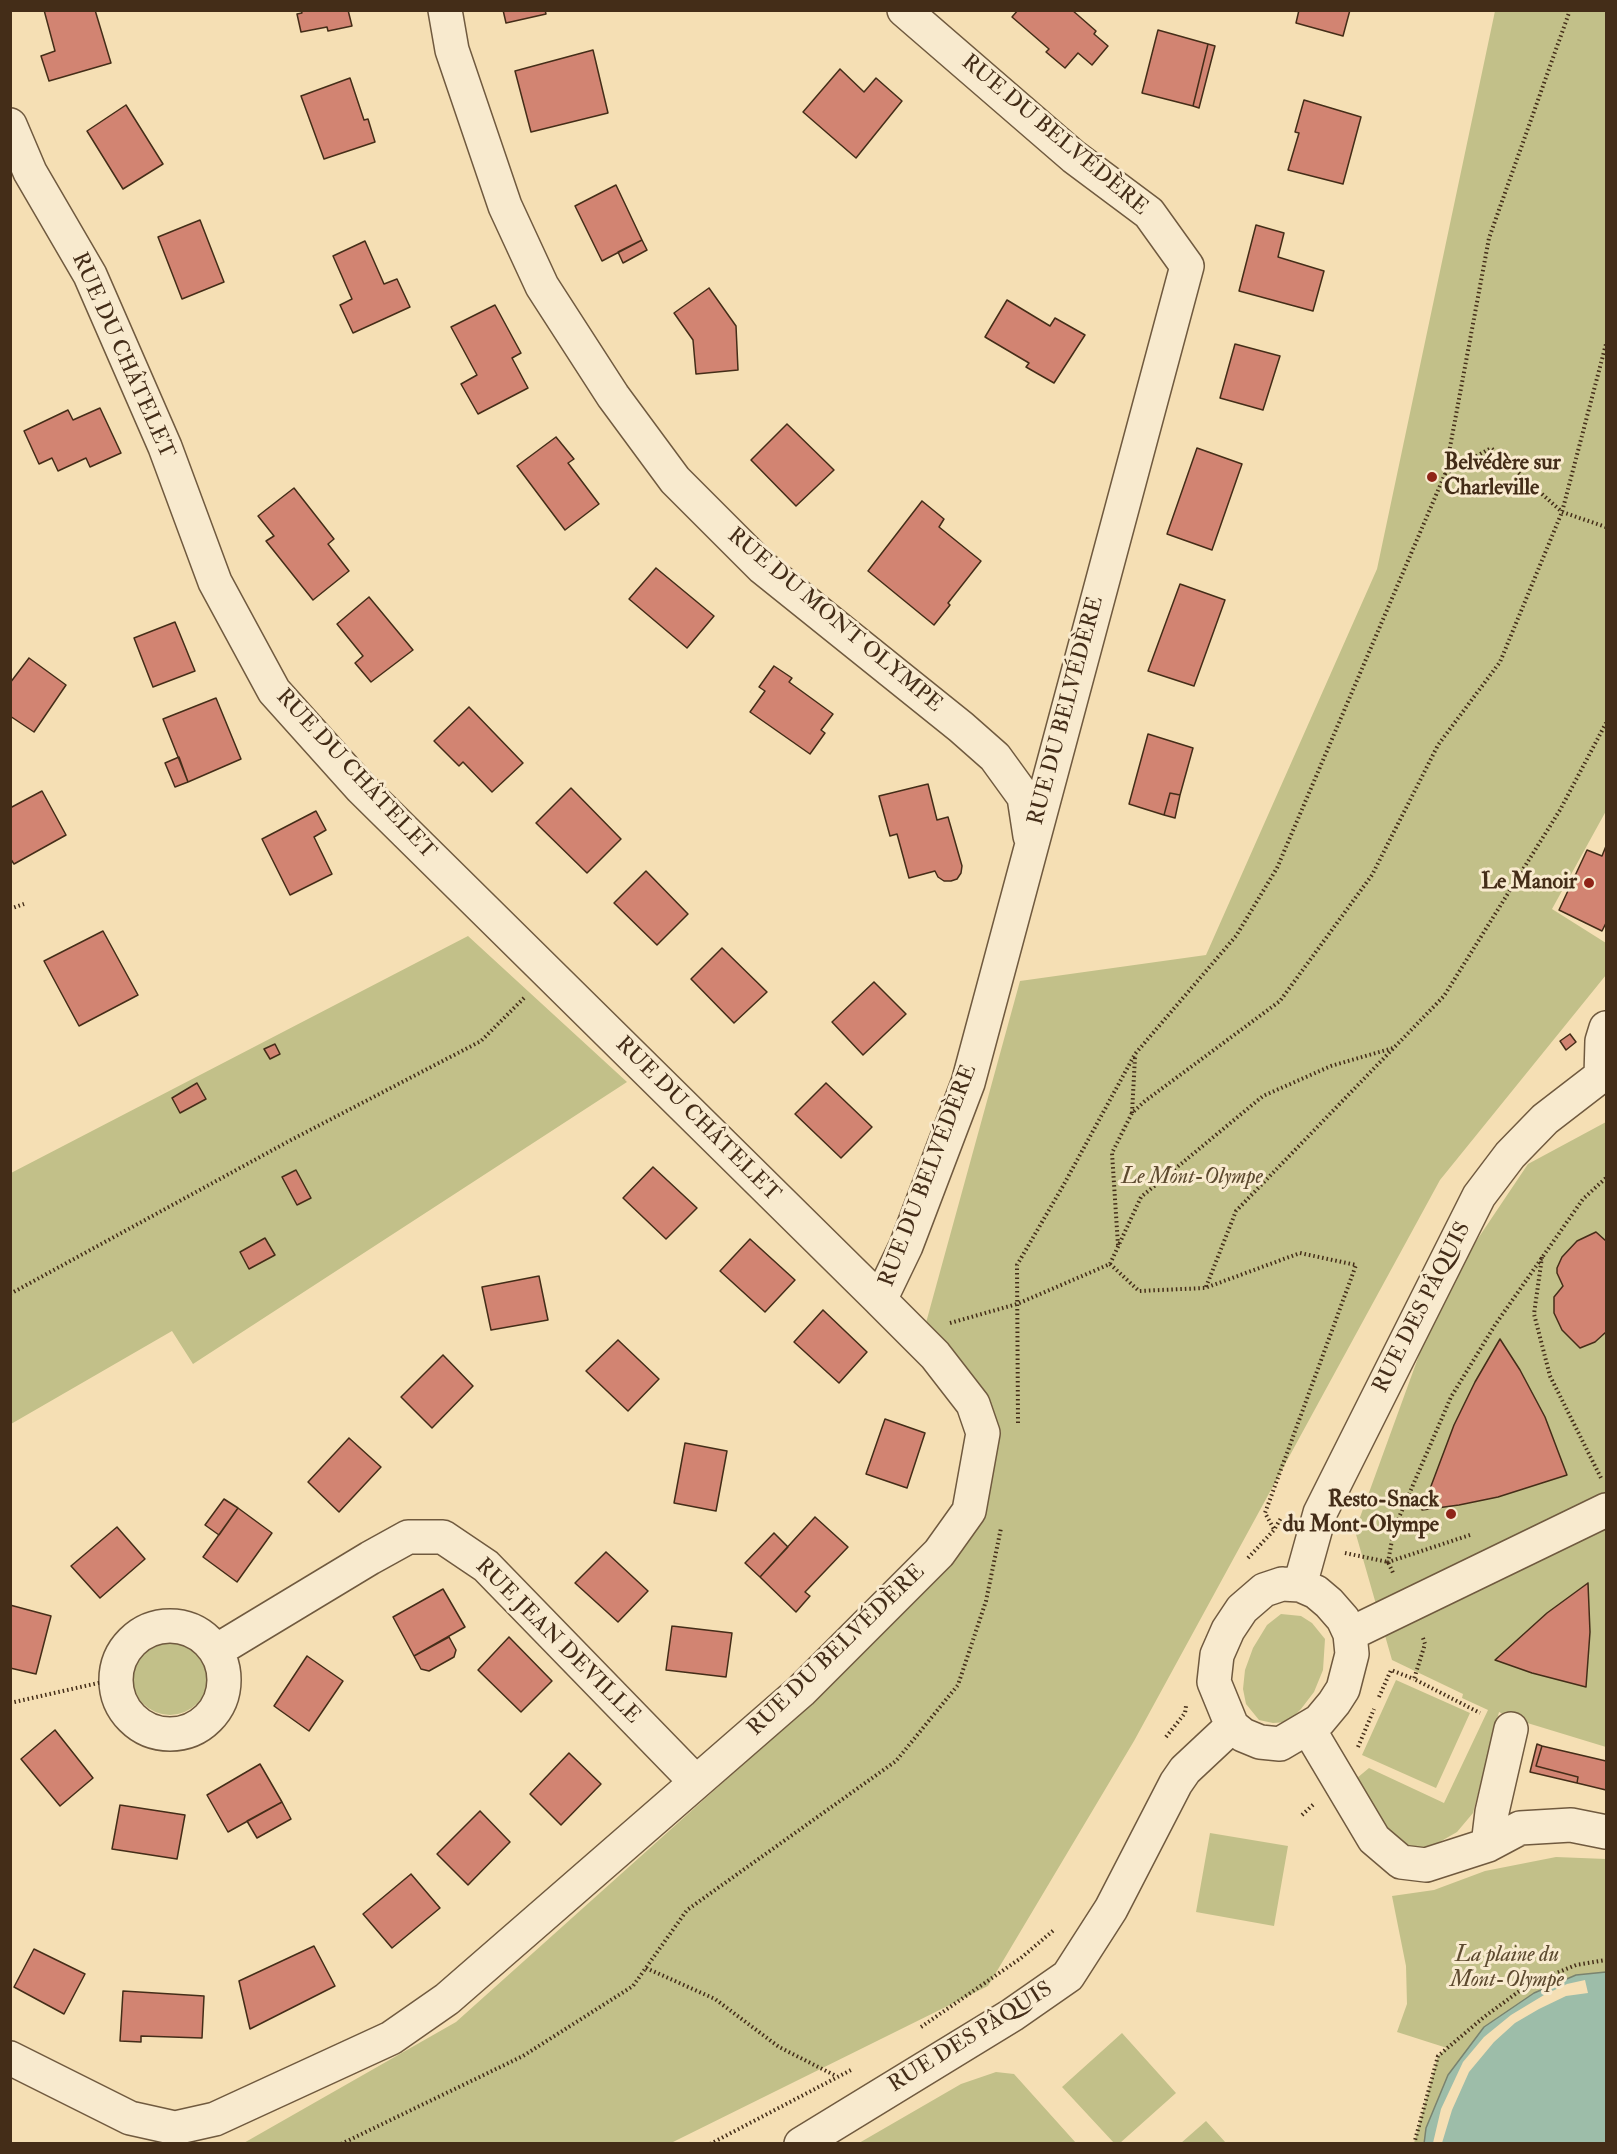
<!DOCTYPE html>
<html>
<head>
<meta charset="utf-8">
<style>
	body { margin:0 }
	#map { position:relative; width:1617px; height:2154px; overflow:hidden; background:#f5dfb4; font-family:"IM FELL Double Pica",serif }
	canvas { display:block }
	.frame { position:absolute; inset:0; border:12px solid #442d18; pointer-events:none }
</style>
</head>
<body>
<div id="map">
<canvas width="1617" height="2154"></canvas>
<div class="frame"></div>
</div>
<script>
const g = document.querySelector('canvas').getContext('2d');
g.lineJoin = 'round';
function fillPath(path, color) { g.fillStyle = color; g.fill(path, 'evenodd'); }
const poly = rows => new Path2D(rows.map(r => 'M' + r).join(''));
function stroke(path, color, width, dash) { g.strokeStyle = color; g.lineWidth = width; g.lineCap = dash ? 'butt' : 'round'; g.setLineDash(dash || []); g.stroke(path); }
function write(font, color, halo, rows, align = 'center') {
  g.font = font + ' "IM FELL Double Pica",serif'; g.lineWidth = 6; g.setLineDash([]); g.textBaseline = 'middle'; g.strokeStyle = halo; g.fillStyle = color; for (const [text, x, y, turn = 0] of rows) {
    g.save(); g.translate(x, y); g.rotate((+turn || 0) * Math.PI / 180); g.textAlign = isNaN(turn) ? turn : align; if (halo) g.strokeText(text, 0, 0); g.fillText(text, 0, 0); g.restore();
  }
}
fillPath(poly([
	[1495,11,1606,11,1606,811,1552,909,1606,943,1606,975,1440,1180,1134,1741,988,1986,671,2143,242,2144,456,2022,825,1691,1001,1432,924,1330,1020,981,1206,955,1377,569],
	[468,936,627,1082,193,1364,172,1331,11,1424,11,1173],
	[1606,1122,1606,1747,1511,1718,1499,1712,1473,1813,1457,1832,1436,1844,1412,1851,1388,1843,1351,1783,1369,1768,1444,1803,1488,1710,1462,1698,1463,1694,1392,1660,1355,1531,1442,1292,1528,1164],
	[1281,1614,1301,1616,1312,1623,1325,1639,1323,1670,1314,1692,1301,1709,1288,1722,1273,1723,1259,1720,1246,1704,1243,1689,1245,1670,1253,1648,1267,1625],
	'132 1677a38 38 0 1 1 76 0a38 38 0 1 1-76 0Z',
	[1396,1680,1470,1713,1436,1788,1362,1755],
	[1210,1833,1288,1846,1274,1926,1196,1912],
	[1556,1857,1606,1859,1606,2143,1414,2143,1438,2056,1447,2048,1397,2032,1407,2004,1406,1966,1392,1896,1434,1890,1485,1871],
	[1122,2033,1176,2093,1120,2143,1114,2143,1062,2087],
	[996,2072,1014,2074,1076,2143,859,2143,961,2084],
	[1206,2121,1226,2143,1181,2143]
]), '#c2c089');
const water = poly([
	[1606,1972,1606,2143,1424,2144,1426,2128,1448,2075,1484,2027,1534,1993,1576,1975,1606,1972]
]);
fillPath(water, '#9dbda9');
stroke(water, '#79836f', 1.5);
fillPath(poly([
	[1585,1980,1588,1993,1566,1996,1539,2009,1515,2023,1494,2042,1469,2072,1452,2110,1442,2143,1433,2143,1441,2109,1463,2062,1484,2037,1511,2015,1544,1995,1567,1984]
]), '#f5dfb4');
const building = poly([
	[44,10,95,10,111,63,49,81,41,56,55,51,44,10],
	[301,10,348,10,352,26,328,31,327,27,301,32,297,14,302,13,301,10],
	[503,10,545,10,546,14,506,23,503,10],
	[1018,10,1072,10,1096,31,1094,34,1108,46,1092,65,1078,53,1065,68,1046,52,1049,49,1012,17,1018,10],
	[1299,10,1350,10,1343,36,1296,23,1299,10],
	[1158,30,1208,44,1193,106,1142,93,1158,30],
	[1208,44,1215,46,1199,108,1193,106,1208,44],
	[593,50,608,113,531,132,515,71,593,50],
	[840,69,864,92,876,78,902,101,856,158,803,112,840,69],
	[350,78,364,120,368,119,375,142,324,159,301,96,350,78],
	[1304,100,1361,117,1343,184,1288,170,1299,133,1295,132,1304,100],
	[126,105,163,164,123,189,87,131,126,105],
	[616,185,642,240,602,261,575,206,616,185],
	[200,220,224,282,182,299,158,237,200,220],
	[1256,225,1284,233,1278,257,1324,271,1313,311,1239,291,1256,225],
	[642,240,647,250,623,263,618,252,642,240],
	[365,241,384,284,397,279,410,307,353,333,340,305,352,299,333,256,365,241],
	[709,288,736,326,738,370,696,374,693,340,674,313,709,288],
	[1007,300,1050,326,1055,318,1085,335,1054,383,1026,367,1029,363,985,337,1007,300],
	[495,305,521,353,512,358,528,388,478,414,461,384,477,375,451,327,495,305],
	[1235,344,1280,356,1263,410,1220,398,1235,344],
	[100,408,121,453,90,467,86,458,58,471,52,458,39,464,24,431,68,410,73,420,100,408],
	[787,424,834,470,796,506,751,460,787,424],
	[556,437,574,459,568,463,599,504,565,530,517,466,556,437],
	[1197,448,1242,464,1212,550,1167,534,1197,448],
	[294,488,334,539,328,544,349,571,313,600,266,541,274,536,258,516,294,488],
	[922,501,944,519,939,527,981,561,948,603,950,605,934,625,868,571,922,501],
	[656,568,714,616,687,648,629,599,656,568],
	[1180,584,1225,600,1194,686,1148,671,1180,584],
	[369,597,413,650,371,682,355,663,363,656,337,624,369,597],
	[175,622,195,671,153,687,134,638,175,622],
	[29,658,66,685,34,732,10,716,10,683,29,658],
	[774,666,792,678,789,682,833,714,821,730,825,733,810,754,750,712,765,691,759,687,774,666],
	[216,698,241,759,188,782,163,719,216,698],
	[469,707,523,763,492,792,463,762,459,766,434,741,469,707],
	[1148,734,1193,748,1180,795,1170,793,1164,815,1129,804,1148,734],
	[179,757,188,782,175,787,165,763,179,757],
	[928,784,937,820,948,817,962,866,961,873,957,879,951,881,944,881,938,877,935,871,909,878,897,834,890,836,879,796,928,784],
	[571,788,621,839,587,873,536,823,571,788],
	[42,791,66,835,14,864,10,858,10,808,42,791],
	[1170,793,1180,795,1175,818,1164,815,1170,793],
	[316,811,326,830,314,837,332,874,290,895,262,839,316,811],
	[1606,846,1606,923,1602,931,1559,910,1587,850,1602,856,1606,846],
	[646,871,688,914,657,945,614,903,646,871],
	[103,931,138,995,79,1026,44,961,103,931],
	[722,948,767,992,734,1023,691,979,722,948],
	[874,982,906,1014,863,1055,832,1022,874,982],
	[1570,1034,1576,1042,1566,1050,1560,1041,1570,1034],
	[275,1044,280,1054,270,1059,264,1049,275,1044],
	[197,1083,206,1099,180,1113,172,1098,197,1083],
	[826,1083,872,1127,841,1158,795,1114,826,1083],
	[653,1167,697,1208,666,1239,623,1198,653,1167],
	[296,1170,311,1198,297,1205,282,1177,296,1170],
	[1596,1232,1606,1241,1606,1332,1595,1342,1580,1348,1562,1330,1554,1313,1554,1297,1563,1286,1557,1273,1557,1268,1562,1257,1577,1241,1596,1232],
	[265,1238,275,1255,249,1269,240,1252,265,1238],
	[750,1239,795,1280,765,1312,720,1271,750,1239],
	[539,1276,548,1320,491,1330,482,1287,539,1276],
	[823,1310,867,1352,839,1383,794,1342,823,1310],
	[1500,1339,1520,1370,1545,1417,1567,1475,1498,1497,1459,1505,1422,1510,1454,1425,1475,1382,1500,1339],
	[618,1340,659,1379,628,1411,586,1371,618,1340],
	[443,1355,473,1386,432,1428,401,1397,443,1355],
	[885,1419,925,1433,907,1488,866,1474,885,1419],
	[349,1438,381,1467,339,1512,308,1482,349,1438],
	[685,1443,727,1451,716,1511,674,1503,685,1443],
	[224,1499,238,1508,219,1535,205,1525,224,1499],
	[238,1508,272,1533,237,1582,203,1557,238,1508],
	[815,1517,848,1547,805,1592,810,1596,796,1612,760,1577,815,1517],
	[117,1527,145,1559,100,1598,71,1566,117,1527],
	[774,1533,788,1547,760,1577,745,1563,774,1533],
	[606,1552,648,1591,618,1622,575,1583,606,1552],
	[1588,1583,1590,1632,1586,1687,1532,1673,1495,1660,1547,1613,1588,1583],
	[443,1589,465,1627,414,1656,393,1617,443,1589],
	[10,1605,51,1616,36,1674,10,1668,10,1605],
	[672,1626,732,1633,726,1677,666,1670,672,1626],
	[449,1637,456,1650,454,1657,429,1671,421,1669,414,1656,449,1637],
	[509,1637,552,1681,521,1712,478,1670,509,1637],
	[307,1656,343,1681,309,1731,274,1706,307,1656],
	[55,1730,93,1778,60,1806,21,1759,55,1730],
	[1537,1744,1542,1746,1536,1766,1578,1777,1577,1783,1530,1772,1537,1744],
	[1542,1746,1606,1761,1606,1790,1577,1783,1578,1777,1536,1766,1542,1746],
	[569,1753,601,1784,561,1825,530,1794,569,1753],
	[260,1764,282,1802,228,1832,207,1795,260,1764],
	[282,1802,291,1819,257,1838,247,1821,282,1802],
	[120,1805,185,1815,177,1859,112,1849,120,1805],
	[480,1811,510,1842,468,1885,437,1854,480,1811],
	[411,1874,440,1908,392,1948,363,1914,411,1874],
	[314,1946,335,1986,250,2029,239,1981,314,1946],
	[34,1949,85,1974,64,2014,14,1987,34,1949],
	[123,1991,204,1996,202,2038,141,2036,141,2042,120,2041,123,1991]
]);
fillPath(building, '#d28472');
stroke(building, '#442d18', 1.5);
const minor = poly([
	[445,10,452,50,505,206,542,286,613,396,675,480,763,568,961,727,995,757,1024,797,1030,836],
	[10,125,30,172,90,275,165,447,215,582,274,691,361,788,880,1300],
	[1601,1076,1602,1041,1606,1028],
	[1282,1584,1300,1585,1316,1592,1329,1603,1343,1619,1350,1634,1352,1654,1343,1689,1334,1703,1319,1721,1280,1744,1260,1742,1243,1735,1232,1726,1214,1682,1217,1655,1228,1630,1242,1609,1264,1590,1282,1584],
	[1300,1585,1320,1513,1479,1196,1510,1155,1545,1119,1606,1072],
	'116 1680a54 54 0 1 1 108 0a54 54 0 1 1-108 0Z',
	[1350,1634,1606,1510],
	[216,1651,370,1558,408,1537,443,1537,486,1566,696,1782],
	[1308,1728,1374,1839,1401,1862,1426,1865,1488,1845,1520,1828,1571,1825,1606,1832],
	[1488,1845,1492,1812,1511,1729],
	[10,2058,130,2118,175,2128,215,2119,391,2038,447,1999,801,1691,939,1553,969,1511,983,1433,973,1404,935,1355,880,1300,906,1246,968,1083,1187,266,1149,213,1074,157,904,10],
	[801,2144,1012,2015,1068,1976,1111,1909,1176,1783,1185,1770,1232,1726]
]);
stroke(minor, '#705a3f', 36);
stroke(poly([
	[1445,474,1491,448,1562,512,1606,527],
	[10,909,24,904],
	[1132,1113,1135,1057],
	[1118,1245,1112,1153,1132,1113,1145,1101,1280,1001,1372,875,1438,745,1500,662,1562,512,1606,344],
	[1542,1257,1534,1314,1550,1376,1601,1478],
	[1110,1264,1139,1291,1205,1288,1300,1253,1356,1265,1265,1513,1275,1531],
	[1206,1287,1236,1211,1444,996,1560,810,1606,723],
	[10,1294,291,1140,481,1041,525,997],
	[950,1323,1017,1304,1110,1264,1141,1197,1263,1096,1331,1066,1393,1048],
	[1018,1423,1017,1265,1063,1186,1135,1054,1236,936,1277,868,1445,474,1489,238,1570,10],
	[1470,1535,1388,1562,1394,1529,1451,1397,1495,1325,1583,1199,1606,1178],
	[1345,1553,1388,1562,1394,1575],
	[1248,1558,1274,1530,1281,1518],
	[1423,1638,1425,1644,1414,1679,1480,1713],
	[1379,1697,1391,1670,1414,1679],
	[10,1703,116,1679],
	[1166,1737,1185,1713,1186,1706],
	[1358,1747,1374,1709],
	[1302,1815,1315,1803],
	[646,1968,715,1999,779,2047,836,2076],
	[921,2027,1021,1958,1055,1929],
	[341,2144,523,2056,633,1986,687,1910,896,1761,958,1685,986,1601,1001,1528],
	[710,2144,851,2070],
	[1414,2144,1438,2056,1484,2017,1529,1984,1576,1965,1606,1960]
]), '#442d18', 4, [1.5, 3]);
stroke(minor, '#f8eace', 33);
for (const [x, y, r, color] of [
	[1432,477,6,"#8f2418"],
	[1589,883,6,"#8f2418"],
	[1451,1514,6,"#8f2418"]
]) { const dot = new Path2D(); dot.arc(x, y, r, 0, 2 * Math.PI); g.fillStyle = color; g.fill(dot); stroke(dot, '#f8eace', 2); }
write('22px', '#442d18', '#f8eace', [
	["RUE DU BELVÉDÈRE",1054,136,40],
	["RUE DU CHÂTELET",122,356,66],
	["RUE DU MONT OLYMPE",834,621,40],
	["RUE DU BELVÉDÈRE",1067,711,-75],
	["RUE DU CHÂTELET",355,775,47],
	["RUE DU CHÂTELET",697,1120,45],
	["RUE DU BELVÉDÈRE",929,1176,-69],
	["RUE DES PÂQUIS",1423,1308,-63],
	["RUE JEAN DEVILLE",557,1642,45],
	["RUE DU BELVÉDÈRE",837,1651,-44],
	["RUE DES PÂQUIS",971,2038,-32]
]);
write('bold 22px', '#442d18', '#f8eace', [
	["Belvédère sur",1444,464,"left"],
	["Charleville",1444,489,"left"],
	["Le Manoir",1577,883],
	["Resto-Snack",1439,1501],
	["du Mont-Olympe",1439,1526]
], 'right');
write('italic 22px', '#5d4a2f', '#f8eace', [
	["Le Mont-Olympe",1192,1178],
	["La plaine du",1507,1956],
	["Mont-Olympe",1507,1981]
]);
</script>
</body>
</html>
